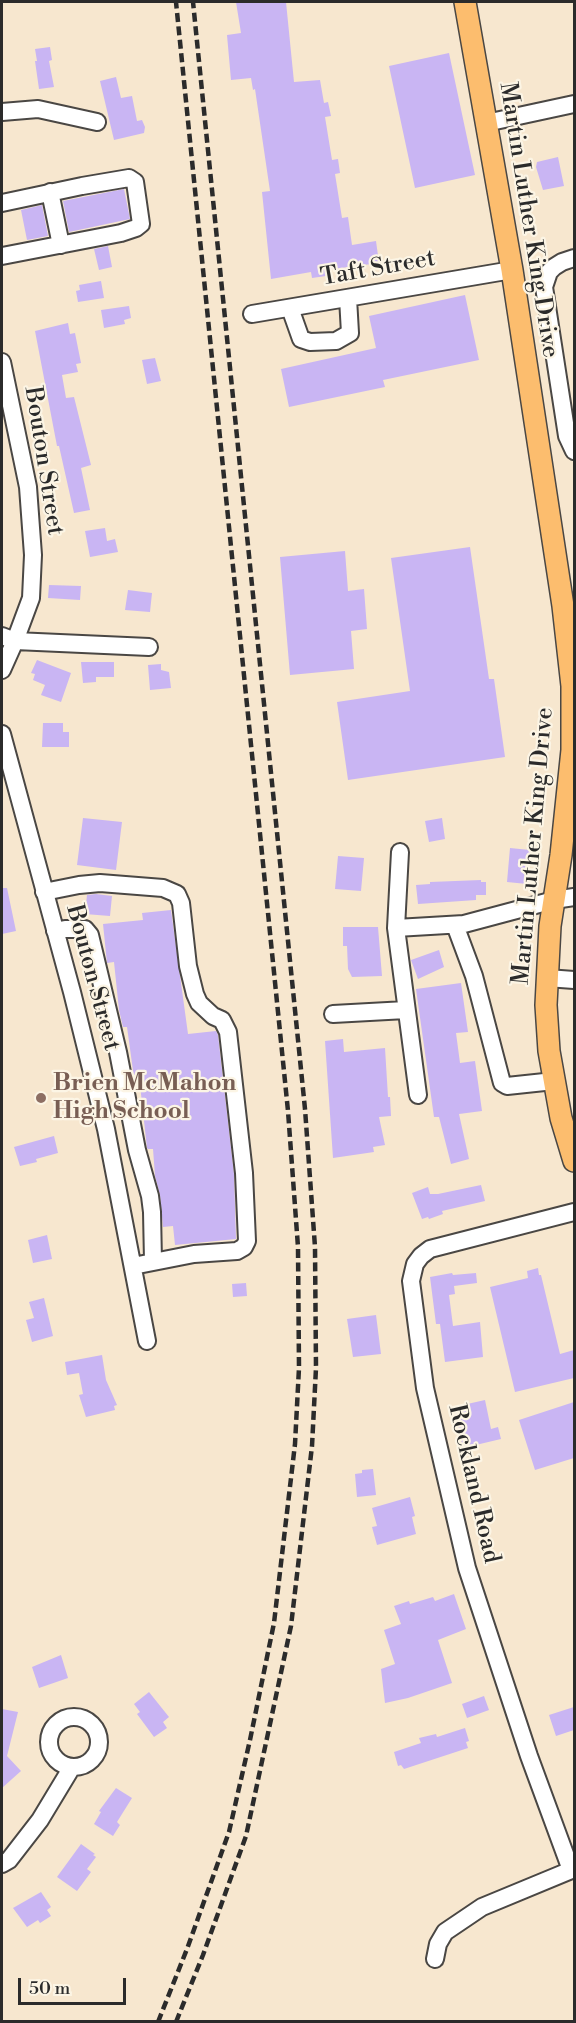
<!DOCTYPE html>
<html>
<head>
<meta charset="utf-8">
<style>
	body { margin:0 }
	#map { position:relative; width:576px; height:2023px; overflow:hidden; background:#f7e7cf; font-family:"Libre Bodoni",serif }
	canvas { display:block }
	.frame { position:absolute; inset:0; border:3px solid #2b2b2b; pointer-events:none }
	.scale { position:absolute; left:18px; top:1978px; width:108px; height:27px; box-sizing:border-box; border:3px solid #2b2b2b; border-top:0; padding-left:8px; font-size:18px; line-height:21px; white-space:nowrap; color:#2b2b2b; -webkit-text-stroke:4px #fcf5e5; paint-order:stroke }
</style>
</head>
<body>
<div id="map">
<canvas width="576" height="2023"></canvas>
<div class="frame"></div>
<div class="scale">50 m</div>
</div>
<script>
const g = document.querySelector('canvas').getContext('2d');
g.lineJoin = 'round';
function fillPath(path, color) { g.fillStyle = color; g.fill(path, 'evenodd'); }
const poly = rows => new Path2D(rows.map(r => 'M' + r).join(''));
function stroke(path, color, width, dash) { g.strokeStyle = color; g.lineWidth = width; g.lineCap = dash ? 'butt' : 'round'; g.setLineDash(dash || []); g.stroke(path); }
function write(font, color, halo, rows, align = 'center') {
  g.font = font + ' "Libre Bodoni",serif'; g.lineWidth = 4.5; g.setLineDash([]); g.textBaseline = 'middle'; g.strokeStyle = halo; g.fillStyle = color; for (const [text, x, y, turn = 0] of rows) {
    g.save(); g.translate(x, y); g.rotate((+turn || 0) * Math.PI / 180); g.textAlign = isNaN(turn) ? turn : align; if (halo) g.strokeText(text, 0, 0); g.fillText(text, 0, 0); g.restore();
  }
}
fillPath(poly([
	[236,2,286,2,294,82,320,80,324,103,328,102,331,116,325,117,332,160,338,159,340,173,335,174,342,218,348,217,352,245,376,241,379,263,325,270,326,276,312,278,311,272,271,279,262,192,270,191,255,89,253,90,251,78,231,80,227,35,241,33],
	[50,47,52,60,49,61,54,87,39,89,35,61,37,61,35,49],
	[449,53,475,175,415,188,389,66],
	[116,77,121,98,132,96,137,121,142,120,145,127,144,133,114,140,100,81],
	[558,157,564,186,543,190,536,167,537,162],
	[124,189,130,219,69,232,63,201],
	[42,205,48,236,27,240,21,210],
	[108,246,112,267,99,270,94,249],
	[101,281,104,298,78,302,76,291,80,290,79,285],
	[465,295,479,360,383,380,385,387,289,407,281,369,376,348,369,316],
	[129,306,131,318,124,320,125,324,104,328,101,310],
	[68,323,70,334,75,333,81,363,76,364,78,372,62,375,66,398,74,397,91,465,81,468,90,510,74,513,59,446,57,446,35,331],
	[155,358,161,381,147,384,142,360],
	[105,528,107,541,115,539,118,552,90,557,85,531],
	[470,547,489,679,494,679,505,757,348,780,337,702,410,691,391,558],
	[345,551,348,591,364,589,367,629,351,631,354,669,290,675,280,557],
	[49,585,81,586,80,600,48,598],
	[128,590,152,593,150,612,125,610],
	[37,660,71,673,61,702,41,695,45,685,33,680,35,674,31,673],
	[81,662,114,662,114,677,96,677,96,682,83,683],
	[161,664,161,670,169,672,171,688,150,690,148,665],
	[43,723,63,723,63,732,69,732,69,747,42,747],
	[83,818,122,822,116,870,77,865],
	[442,818,445,839,429,842,425,821],
	[510,848,530,850,527,884,507,882],
	[338,856,364,858,361,891,335,889],
	[481,880,481,882,486,882,486,895,476,895,476,900,418,904,416,885,430,884,430,882],
	[2,888,7,888,16,931,2,934],
	[96,894,112,896,110,916,85,914,87,895],
	[171,910,188,1034,216,1031,218,1035,234,1174,236,1239,175,1245,173,1226,163,1227,160,1195,155,1176,153,1149,148,1149,147,1148,140,1085,135,1085,127,1027,123,1027,119,1010,114,962,107,963,103,924,143,920,142,913],
	[343,927,378,927,382,976,352,977,348,969,347,946,343,946],
	[439,950,444,967,418,979,411,960],
	[461,983,468,1032,456,1033,460,1063,475,1061,482,1111,459,1114,469,1159,451,1164,439,1117,434,1117,416,989],
	[343,1039,344,1052,385,1048,388,1097,390,1097,391,1116,379,1117,385,1145,373,1147,374,1152,333,1158,325,1041],
	[54,1136,58,1153,36,1159,37,1162,20,1166,14,1147],
	[481,1185,485,1201,442,1211,443,1214,429,1219,428,1217,422,1219,412,1193,428,1187,430,1194,438,1194],
	[47,1235,52,1259,33,1263,28,1240],
	[538,1268,539,1275,541,1275,560,1354,574,1350,574,1378,515,1392,490,1287,528,1278,527,1271],
	[452,1273,453,1275,476,1273,477,1283,454,1286,455,1294,449,1295,453,1326,480,1322,483,1357,445,1362,440,1324,436,1324,430,1277],
	[246,1283,247,1296,233,1297,232,1284],
	[44,1298,53,1336,32,1342,26,1320,34,1318,29,1302],
	[376,1315,381,1354,353,1357,347,1319],
	[102,1355,106,1380,117,1405,114,1406,115,1410,86,1417,79,1395,83,1394,79,1373,67,1375,65,1362],
	[485,1400,491,1429,498,1427,501,1439,463,1448,454,1407],
	[574,1402,574,1458,535,1470,519,1420],
	[373,1469,376,1495,357,1497,355,1474,362,1473,362,1470],
	[410,1497,415,1516,412,1517,416,1534,377,1545,372,1527,377,1526,372,1508],
	[454,1594,466,1629,438,1640,452,1683,408,1698,385,1703,381,1669,395,1664,384,1630,401,1624,394,1606,409,1601,410,1604,433,1597,435,1601],
	[61,1655,68,1678,39,1688,32,1667],
	[149,1692,169,1717,163,1722,167,1728,154,1737,137,1714,140,1712,134,1704],
	[484,1696,489,1710,467,1718,462,1704],
	[574,1707,574,1730,556,1736,549,1715],
	[2,1709,18,1712,7,1756,21,1771,2,1788],
	[465,1728,469,1741,466,1742,468,1748,404,1769,401,1765,398,1766,394,1752,421,1743,419,1738,436,1734,437,1737],
	[116,1788,132,1798,117,1822,120,1825,113,1836,94,1824,101,1812,99,1811],
	[81,1844,95,1854,93,1855,96,1857,87,1869,91,1872,77,1891,57,1877],
	[41,1892,51,1907,47,1910,51,1916,40,1923,38,1920,27,1927,13,1908]
]), '#c9b5f3');
const minor = poly([
	[2,112,38,109,97,122],
	[486,123,574,104],
	[50,192,61,245],
	[2,203,82,186,129,178,135,182,141,224,136,228,121,233,2,256],
	[574,258,562,262,554,267,549,272,544,287,567,436,574,451],
	[290,308,301,339,310,342,336,341,350,333,348,298],
	[252,314,512,270],
	[2,362,28,487,33,555,31,598,15,641,2,670],
	[2,636,15,641,149,647],
	[2,734,72,992,106,1129,147,1341],
	[400,852,396,928,418,1095],
	[44,892,79,885,100,883,163,888,177,894,181,903,188,966,195,994,199,1003,213,1016,222,1020,228,1032,244,1173,247,1241,244,1247,237,1251,194,1254,133,1266],
	[455,925,474,976,502,1083,507,1086,554,1081],
	[396,928,464,924,554,900,574,897],
	[55,931,65,929,85,929,90,935,118,1052,137,1150,150,1196,152,1212,153,1261],
	[547,978,574,980],
	[333,1014,406,1010],
	'49 1742a25 25 0 1 1 50 0a25 25 0 1 1-50 0Z',
	[2,1864,9,1860,40,1820,72,1767],
	[571,1870,529,1756,467,1568,425,1388,411,1281,415,1264,421,1256,430,1249,574,1212],
	[435,1959,438,1944,445,1932,482,1907,574,1869]
]);
const major = poly([
	[465,2,512,270,563,606,572,686,572,750,561,855,550,926,546,1005,549,1051,561,1118,574,1161]
]);
stroke(minor, '#4a4744', 20);
stroke(major, '#4a4744', 24);
stroke(minor, '#fff', 16);
stroke(major, '#fcbd6e', 21);
stroke(poly([
	[158,2022,187,1949,229,1832,250,1740,274,1623,295,1444,299,1368,298,1247,288,1111,176,2],
	[176,2022,203,1955,246,1836,291,1626,312,1446,316,1368,315,1247,305,1109,193,2]
]), '#2b2b2b', 4.5, [9, 4.5]);
for (const [x, y, r, color] of [
	[41,1098,6,"#8d6e63"]
]) { const dot = new Path2D(); dot.arc(x, y, r, 0, 2 * Math.PI); g.fillStyle = color; g.fill(dot); stroke(dot, '#fcf5e5', 2); }
write('24px', '#2b2b2b', '#fcf5e5', [
	["Martin Luther King Drive",528,220,81],
	["Taft Street",378,269,-10],
	["Bouton Street",43,461,81],
	["Martin Luther King Drive",534,846,-85],
	["Bouton Street",92,978,75],
	["Rockland Road",473,1484,77]
]);
write('bold 24px', '#785e54', '#fcf5e5', [
	["Brien McMahon",53,1084],
	["High School",53,1112]
], 'left');
</script>
</body>
</html>
